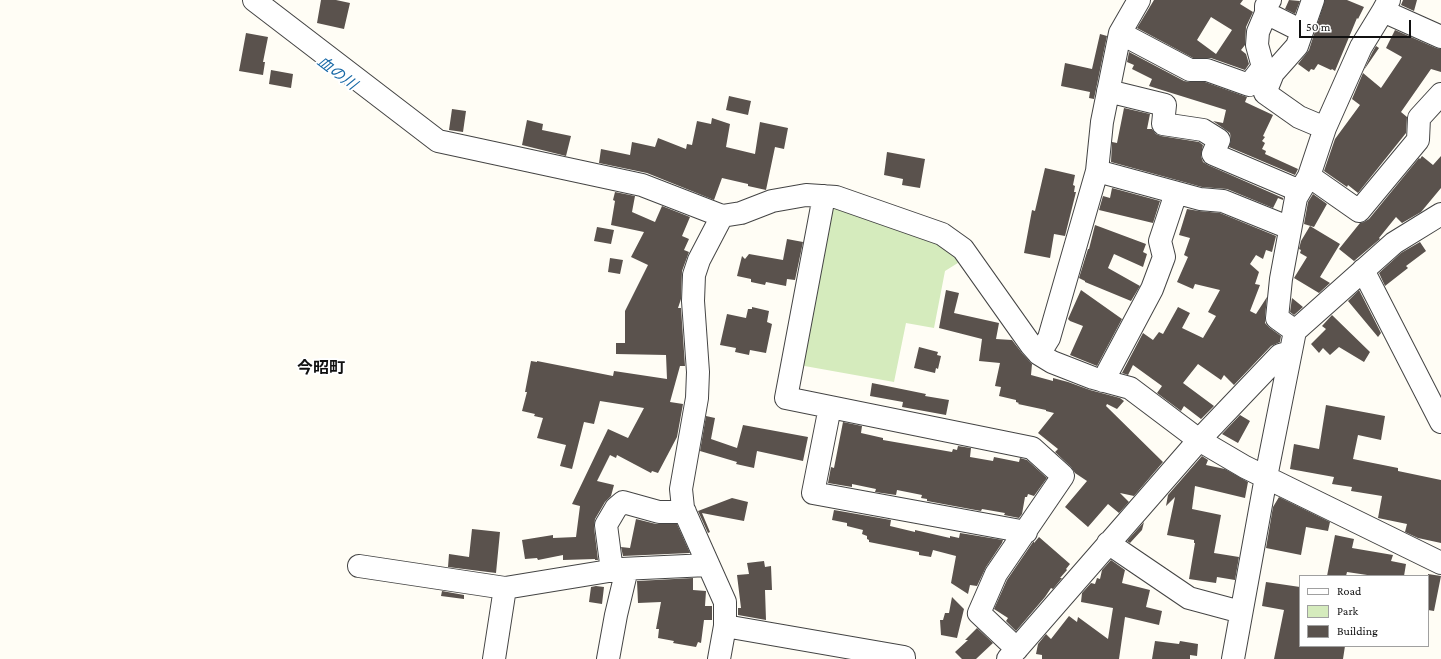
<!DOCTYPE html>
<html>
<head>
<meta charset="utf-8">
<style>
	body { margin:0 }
	#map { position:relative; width:1441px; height:659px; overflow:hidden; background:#fffdf5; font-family:"Crimson Pro",serif }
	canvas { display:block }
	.legend { position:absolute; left:1299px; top:575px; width:130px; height:72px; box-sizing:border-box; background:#fff; border:1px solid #a0a0a0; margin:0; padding:5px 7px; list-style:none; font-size:12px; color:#111 }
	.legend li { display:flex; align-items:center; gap:8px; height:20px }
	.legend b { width:20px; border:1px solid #a0a0a0 }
	.scale { position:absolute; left:1299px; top:20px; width:112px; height:18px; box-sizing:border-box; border:2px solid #111; border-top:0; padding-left:5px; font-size:12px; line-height:14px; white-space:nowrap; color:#111; -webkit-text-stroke:3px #fff; paint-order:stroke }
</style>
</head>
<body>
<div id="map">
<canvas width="1441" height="659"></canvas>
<ul class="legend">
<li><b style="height:5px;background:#fff"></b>Road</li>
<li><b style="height:11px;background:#d5ebbd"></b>Park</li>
<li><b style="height:11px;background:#5a524d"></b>Building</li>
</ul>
<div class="scale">50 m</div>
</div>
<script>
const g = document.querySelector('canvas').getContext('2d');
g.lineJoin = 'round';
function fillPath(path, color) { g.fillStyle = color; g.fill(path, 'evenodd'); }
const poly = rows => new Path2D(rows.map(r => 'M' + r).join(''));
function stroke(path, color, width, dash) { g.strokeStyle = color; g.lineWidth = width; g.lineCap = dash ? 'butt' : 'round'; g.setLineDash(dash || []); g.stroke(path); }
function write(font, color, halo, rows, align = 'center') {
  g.font = font + ' "Crimson Pro","Noto Sans JP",serif'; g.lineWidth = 4; g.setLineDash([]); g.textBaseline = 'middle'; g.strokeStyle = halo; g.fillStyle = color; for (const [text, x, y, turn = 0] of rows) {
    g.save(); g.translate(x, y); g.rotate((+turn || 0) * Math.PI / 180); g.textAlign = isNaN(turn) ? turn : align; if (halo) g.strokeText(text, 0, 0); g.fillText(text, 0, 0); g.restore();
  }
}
fillPath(poly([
	[837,204,933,238,961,261,945,271,934,328,906,323,894,382,799,365,831,211]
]), '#d5ebbd');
fillPath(poly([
	[321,0,336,0,350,3,344,29,317,23],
	[1154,0,1243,0,1240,4,1253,12,1246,27,1245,45,1241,50,1246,54,1249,64,1245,70,1211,58,1193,58,1137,28],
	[1211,17,1232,30,1216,54,1197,40],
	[1289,0,1300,1,1295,14,1285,9],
	[1325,0,1347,0,1364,7,1358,19,1357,18,1335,71,1332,69,1331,70,1318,64,1314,70,1311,69,1309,72,1298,64,1309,50],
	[1403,0,1417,0,1414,11,1401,5],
	[1395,30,1436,48,1441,49,1441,72,1431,69,1401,112,1407,117,1406,133,1358,193,1348,185,1347,187,1324,171,1335,139,1360,105,1352,99,1363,73,1381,88,1402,57,1386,48],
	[246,33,268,37,263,62,265,62,263,75,239,71],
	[1100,34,1107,36,1094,99,1089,98,1090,92,1061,86,1065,63,1092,69],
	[1376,46,1379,48,1364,70,1372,53],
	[1129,52,1184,81,1190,82,1205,82,1247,97,1245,102,1273,115,1263,136,1265,137,1262,141,1265,143,1262,149,1266,151,1265,154,1298,169,1295,175,1229,147,1231,140,1230,133,1213,121,1223,123,1226,110,1149,86,1152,79,1132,69,1134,65,1127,62],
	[271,70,293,74,291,88,269,84],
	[729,96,751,101,748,115,726,110],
	[1124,108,1150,114,1147,129,1152,129,1156,134,1161,136,1199,142,1203,145,1201,156,1203,162,1208,165,1283,198,1283,200,1278,198,1273,208,1227,189,1202,187,1111,162,1112,142,1117,143],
	[452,109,466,111,463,132,449,130],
	[712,118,730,124,726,147,755,154,760,122,788,128,784,149,775,147,766,190,748,186,748,184,722,178,714,200,647,173,599,163,601,149,630,155,632,142,655,147,658,138,686,149,687,144,692,145,697,121,711,124],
	[527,120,543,124,542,130,571,136,566,156,522,145],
	[887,152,925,159,920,188,902,185,903,179,884,175],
	[1422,156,1433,165,1441,156,1441,188,1421,212,1402,223,1396,217,1379,238,1380,239,1354,261,1339,249,1360,223,1364,222,1369,219,1419,158,1420,159],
	[1045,168,1075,175,1073,185,1075,186,1074,192,1076,192,1065,236,1054,234,1050,258,1024,253,1032,210,1035,211],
	[1112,188,1160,201,1153,223,1099,210,1103,196,1110,198],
	[615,192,635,196,632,212,655,222,662,206,690,217,682,236,689,239,684,250,689,252,682,271,681,299,678,308,681,308,685,366,680,366,670,402,683,404,677,437,658,473,652,471,651,473,617,455,616,458,610,455,597,481,614,485,611,496,605,502,595,519,594,527,598,560,595,560,595,559,563,560,563,555,538,560,537,558,525,559,522,540,553,535,553,538,576,537,580,506,572,504,608,429,628,438,644,408,600,401,594,424,584,422,572,469,560,466,566,445,537,438,543,418,534,416,535,414,522,411,527,392,525,392,531,361,537,362,537,361,613,376,614,371,667,379,666,355,616,354,616,343,625,343,625,311,648,265,631,257,644,232,611,225,615,201,613,200],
	[1313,194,1327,204,1314,227,1304,224,1308,202],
	[1187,209,1199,211,1220,213,1276,236,1272,252,1266,250,1263,259,1256,255,1250,264,1259,272,1255,284,1260,285,1250,311,1256,314,1267,297,1265,317,1265,323,1270,328,1281,336,1280,342,1271,346,1234,385,1224,375,1221,380,1198,364,1183,383,1214,406,1201,419,1184,406,1181,411,1157,393,1162,386,1133,365,1128,375,1122,373,1143,333,1153,340,1159,332,1163,334,1178,307,1190,313,1182,328,1203,338,1216,316,1208,312,1220,290,1195,284,1193,289,1177,282,1188,257,1184,255,1190,238,1179,235],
	[1095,225,1146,244,1143,252,1147,254,1143,267,1114,254,1108,268,1140,286,1131,301,1085,282,1085,281,1079,278,1088,249,1089,249],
	[1310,226,1340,244,1320,277,1330,283,1319,293,1294,278,1307,257,1300,253,1301,250,1299,249,1301,241],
	[597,227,614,230,611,244,594,241],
	[787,239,803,242,795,280,787,279,786,286,766,282,765,285,751,282,751,279,737,276,742,256,745,259,749,254,783,260],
	[1420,242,1426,251,1406,266,1408,268,1385,286,1379,273,1401,253],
	[610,258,623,260,620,274,608,272],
	[946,290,959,293,954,313,999,323,996,339,1012,340,1022,353,1032,364,1031,375,1053,381,1053,378,1068,382,1090,390,1120,398,1124,401,1117,409,1107,404,1106,406,1163,462,1134,496,1120,493,1129,502,1119,513,1108,504,1088,527,1065,507,1087,481,1075,473,1071,467,1055,452,1058,449,1038,433,1054,413,1046,411,1046,410,1018,404,1019,403,1016,402,1016,400,999,396,1001,387,995,386,1000,363,979,361,982,339,939,328],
	[1081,290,1122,319,1097,366,1070,355,1083,326,1070,321,1068,319],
	[1359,290,1381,333,1378,337,1348,301],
	[1292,298,1303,307,1294,315,1290,312],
	[752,307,769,311,767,322,772,324,766,353,750,350,749,355,735,352,736,348,720,345,727,314,746,318,748,309,752,309],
	[1332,315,1370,352,1364,362,1339,347,1330,355,1323,348,1319,353,1311,344,1326,329,1322,326],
	[919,347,938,352,937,355,941,356,938,369,936,368,935,373,914,368],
	[872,383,926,394,925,396,949,400,946,415,902,407,903,402,870,396],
	[1326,405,1385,416,1381,440,1358,435,1353,459,1398,468,1398,471,1441,480,1441,543,1418,538,1405,532,1407,524,1378,518,1382,496,1351,491,1352,487,1332,484,1334,477,1290,469,1294,444,1319,449],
	[1240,415,1250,421,1238,443,1222,434],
	[706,416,715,418,711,439,737,448,743,425,808,437,803,461,757,451,754,468,736,464,737,462,700,451],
	[843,422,862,426,861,433,883,438,883,440,952,452,953,449,957,450,958,446,971,448,970,457,993,461,994,457,1019,462,1020,458,1027,460,1047,478,1034,496,1028,494,1027,497,1025,497,1022,514,1019,518,1004,515,1005,513,982,509,981,511,927,501,927,499,921,498,922,495,897,490,896,495,875,492,876,489,852,484,852,487,828,483,831,467,834,468],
	[1202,456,1208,460,1206,465,1225,469,1248,482,1245,498,1195,486,1192,509,1221,515,1214,553,1239,557,1235,580,1217,577,1216,583,1189,579,1195,543,1194,543,1194,540,1167,535,1175,497,1166,506,1168,495],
	[1279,497,1330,522,1328,531,1306,527,1301,555,1266,548,1273,507],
	[732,498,748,502,744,521,702,513,710,532,708,533,698,511],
	[834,510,891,520,890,526,915,532,915,530,950,538,950,536,959,538,960,533,1003,540,1002,543,986,567,977,586,970,585,968,594,951,583,956,556,933,550,931,557,919,555,919,552,869,542,869,540,867,539,867,536,862,534,863,530,847,526,847,523,832,520],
	[636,519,656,524,677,524,690,553,623,556,621,547,630,548],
	[1144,522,1142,530,1130,543,1127,541],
	[472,529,500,532,496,573,448,567,449,554,469,557],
	[1335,535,1354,539,1352,548,1393,555,1391,561,1406,564,1404,576,1374,576,1347,572,1346,576,1327,576],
	[1039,537,1070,564,1066,569,1067,570,1060,578,1062,578,1053,589,1051,588,1045,597,1016,631,1006,621,1008,618,994,609,1007,580,1033,542,1034,541,1034,543],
	[1111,560,1125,570,1122,583,1150,590,1146,607,1162,611,1159,625,1125,617,1119,659,1042,659,1042,655,1036,654,1038,644,1046,634,1051,639,1069,616,1077,622,1078,617,1108,639,1113,608,1081,602,1082,593,1091,583,1095,584,1097,578,1100,579,1102,570],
	[764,561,765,567,771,566,772,590,765,590,766,620,738,615,738,608,741,608,737,575,749,574,747,563],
	[1428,574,1441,576,1434,611,1428,610],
	[693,578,693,590,706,591,705,606,712,606,712,620,704,620,701,643,698,642,696,647,673,643,674,641,658,638,659,629,656,629,661,602,638,603,637,581],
	[1266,582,1300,587,1300,646,1345,646,1343,659,1274,659,1284,610,1262,606],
	[596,586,604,587,602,604,589,602,591,587],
	[442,591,464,595,464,599,441,596],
	[952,597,964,609,957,638,941,635,940,620,943,620,945,613,949,613],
	[977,628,993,643,976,659,962,659,955,652,968,640,965,640],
	[1155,641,1179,644,1180,641,1198,644,1197,656,1190,655,1190,659,1152,659]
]), '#5a524d');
const minor = poly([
	[254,0,438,141,642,185,722,216,741,213,772,201,806,195,836,197,942,234,963,249,1031,345,1039,354,1052,362,1093,378,1130,388,1199,440,1245,467,1441,563],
	[1313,0,1297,46,1273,73,1265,93,1299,117,1325,128],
	[1383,11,1441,37],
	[1266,13,1302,31],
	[1120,33,1190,70,1207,70,1249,85,1263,67,1257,45,1258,32,1266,13,1266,6,1270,0],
	[1108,91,1165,105,1163,124,1203,130,1219,140,1213,154,1300,191],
	[1097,171,1200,199,1223,201,1290,228],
	[1309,176,1359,211,1418,140,1419,118,1441,94],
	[824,196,786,398,1032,448,1063,476,996,574,979,613,1017,649],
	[1363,270,1441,422],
	[1295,331,1277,318,1281,279,1296,198,1309,176,1325,128,1361,47,1383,11,1389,0],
	[1039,354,1049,338,1097,171,1102,122,1120,33,1139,0],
	[1103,381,1152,289,1164,257,1160,241,1176,193],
	[830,407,813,493,1026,532],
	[1108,543,1189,598,1241,612],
	[359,566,505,588,621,569,708,565],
	[612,571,606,525,616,508,623,502,659,512,685,512],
	[725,626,904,657,904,659],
	[494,659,505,588],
	[608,659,616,615,627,569],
	[719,659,725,626,725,602,683,508,681,489,697,398,698,372,693,301,694,275,699,260,722,216],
	[1008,659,1199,440,1280,355,1290,352],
	[1233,659,1266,477,1295,331,1394,243,1441,214]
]);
stroke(minor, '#444', 24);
stroke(minor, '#fff', 22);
write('italic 15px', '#1768a6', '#fff', [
	["血の川",337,73,37]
]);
write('bold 16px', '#111', '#fff', [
	["今昭町",321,368]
]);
</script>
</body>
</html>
